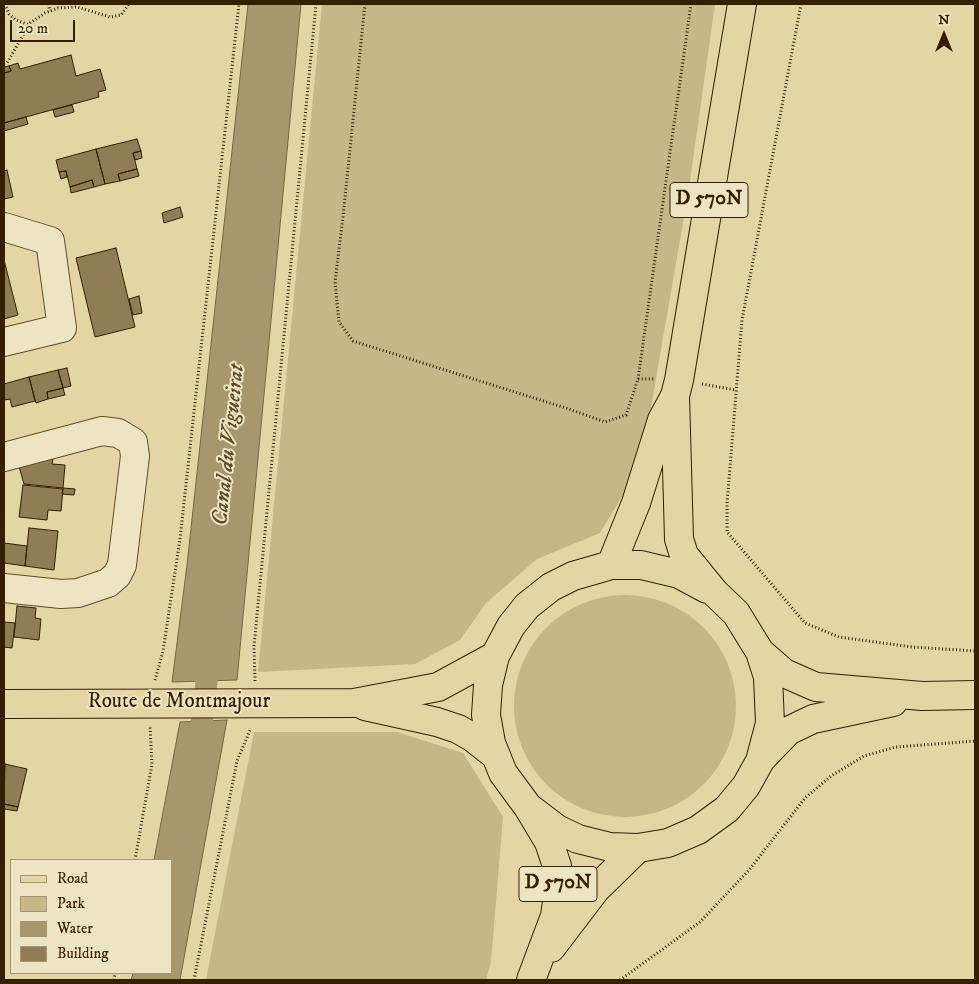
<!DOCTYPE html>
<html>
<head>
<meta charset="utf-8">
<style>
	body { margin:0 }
	#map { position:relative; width:979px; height:984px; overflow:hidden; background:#e3d5a4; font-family:"IM FELL DW Pica",serif }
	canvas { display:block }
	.frame { position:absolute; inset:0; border:5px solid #361e00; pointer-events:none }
	.legend { position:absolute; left:10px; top:859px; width:162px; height:115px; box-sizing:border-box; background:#ede4c4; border:1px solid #a49576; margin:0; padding:6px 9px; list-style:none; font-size:15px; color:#361e00 }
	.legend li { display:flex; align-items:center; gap:10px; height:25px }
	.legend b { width:25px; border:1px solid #a49576 }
	.north { position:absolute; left:919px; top:10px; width:50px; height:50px; -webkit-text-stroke:4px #ede4c4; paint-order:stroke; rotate:0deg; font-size:14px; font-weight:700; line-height:20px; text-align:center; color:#361e00 }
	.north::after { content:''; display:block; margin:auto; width:18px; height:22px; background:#361e00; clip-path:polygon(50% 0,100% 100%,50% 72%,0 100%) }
	.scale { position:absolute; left:10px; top:20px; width:65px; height:22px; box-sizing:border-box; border:2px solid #361e00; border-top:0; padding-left:6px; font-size:15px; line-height:18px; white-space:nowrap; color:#361e00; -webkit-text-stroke:4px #ede4c4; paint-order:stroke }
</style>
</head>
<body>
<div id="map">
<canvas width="979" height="984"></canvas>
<div class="frame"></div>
<ul class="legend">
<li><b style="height:6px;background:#e3d5a4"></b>Road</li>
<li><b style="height:14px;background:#c6b688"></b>Park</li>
<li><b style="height:14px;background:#a8976c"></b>Water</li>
<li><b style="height:14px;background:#907d55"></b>Building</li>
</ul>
<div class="north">N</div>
<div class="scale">20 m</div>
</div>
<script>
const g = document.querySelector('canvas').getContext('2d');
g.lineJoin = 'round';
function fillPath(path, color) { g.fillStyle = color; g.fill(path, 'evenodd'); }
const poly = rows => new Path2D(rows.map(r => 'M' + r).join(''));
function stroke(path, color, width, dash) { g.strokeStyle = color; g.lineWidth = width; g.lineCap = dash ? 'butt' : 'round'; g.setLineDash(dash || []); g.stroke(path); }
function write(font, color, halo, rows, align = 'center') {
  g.font = font + ' "IM FELL DW Pica",serif'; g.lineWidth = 4; g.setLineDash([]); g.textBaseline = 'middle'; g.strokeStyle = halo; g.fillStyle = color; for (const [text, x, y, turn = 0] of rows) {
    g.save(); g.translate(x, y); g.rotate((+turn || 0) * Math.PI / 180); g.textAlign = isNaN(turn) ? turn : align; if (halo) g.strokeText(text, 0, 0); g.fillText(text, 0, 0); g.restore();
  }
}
fillPath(poly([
	[322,4,715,4,689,188,641,465,600,533,537,559,486,603,460,640,415,664,258,672],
	'514 706a111 111 0 1 1 222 0a111 111 0 1 1-222 0Z',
	[254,732,397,732,463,753,503,817,491,962,486,980,206,980]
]), '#c6b688');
const water = poly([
	[248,4,301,4,237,680,172,682,187,565,248,4],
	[227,720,180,980,131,980,133,973,171,973,171,860,154,860,180,722,227,720]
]);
fillPath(water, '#a8976c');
stroke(water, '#7a6741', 1);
stroke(poly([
	[197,751,202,721,210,652]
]), '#a8976c', 22);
const building = poly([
	[71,55,76,76,100,69,106,90,98,92,99,97,4,123,4,73,11,71,9,66,18,63,20,69,71,55],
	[9,66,11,71,4,73,4,67,9,66],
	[72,105,74,112,55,117,53,110,72,105],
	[26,117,28,124,4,131,4,123,26,117],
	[137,139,141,151,133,153,137,169,118,174,120,181,105,184,96,149,137,139],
	[96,149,105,184,94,187,92,180,70,187,66,171,59,172,56,160,96,149],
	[141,151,142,158,135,160,133,153,141,151],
	[137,169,139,176,120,181,118,174,137,169],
	[7,170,13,197,4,199,4,171,7,170],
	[66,171,67,177,61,179,59,172,66,171],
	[92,180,94,187,71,193,70,187,92,180],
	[180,207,183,217,164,223,162,213,180,207],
	[116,248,135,327,95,337,76,258,116,248],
	[4,260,18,315,4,319,4,260],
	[139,296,142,313,133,315,129,299,139,296],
	[67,368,71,386,63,388,58,370,67,368],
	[58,370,63,388,47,392,48,399,36,403,29,377,58,370],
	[29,377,35,401,12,407,10,399,4,400,4,384,29,377],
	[63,388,65,395,48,399,47,392,63,388],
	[54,453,52,464,65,465,63,488,24,484,18,463,54,453],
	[23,485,63,489,61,511,48,510,47,520,19,517,23,485],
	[63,488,75,489,74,495,62,494,63,488],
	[29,528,58,531,54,570,25,566,29,528],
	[4,543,27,546,25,566,4,563,4,543],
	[17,606,36,608,35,618,41,619,39,640,14,637,17,606],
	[4,622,15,623,12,648,4,647,4,622],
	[5,764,27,769,18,807,4,804,5,764],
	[4,804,18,807,17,811,4,809,4,804]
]);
fillPath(building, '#907d55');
stroke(building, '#361e00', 1);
const minor = poly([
	[4,227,50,241,62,328,4,342],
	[4,457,102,431,118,433,133,442,135,456,122,565,117,575,108,583,78,593,61,594,4,588]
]);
const major = poly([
	[611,565,636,503,662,420,675,396,679,380,742,4],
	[760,652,784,673,816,687,922,696,975,695],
	[4,704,354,703,438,687,495,656],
	[365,706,437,722,458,729,472,737,495,755],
	[762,758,788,731,813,719,893,702],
	[528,807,557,829,578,839,610,847,638,848,668,843,698,830,727,809,746,786,760,761,770,723,768,677,760,652,736,613,715,593,684,555,679,539,675,396],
	[551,948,596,889,638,848],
	[531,980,555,916,558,894,557,866,549,842,528,807,503,773,491,743,486,715,488,685,495,656,511,626,527,606,551,587,573,576,611,565,641,565,679,574,707,589]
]);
stroke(minor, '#614c29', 30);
stroke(major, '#361e00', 30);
stroke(poly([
	[5,4,9,14,16,20,29,25],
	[48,4,50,11],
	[365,4,343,217,335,282,339,322,353,341,569,409,605,422,626,415,638,379,654,379],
	[801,4,742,320,727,504,727,532,805,623,839,637,912,647,975,651],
	[4,63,7,63,30,23,45,13,58,8,77,7,110,17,121,15,129,4],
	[638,379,691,4],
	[702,384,736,390],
	[155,680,163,651,180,539,239,4],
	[255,681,254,646,316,4],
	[135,860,152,764,150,727],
	[114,980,115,973],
	[194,980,237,761,251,728],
	[620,980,700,922,749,870,805,798,831,776,864,756,896,747,975,741]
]), '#361e00', 3, [1, 2.5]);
stroke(minor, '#ede4c4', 28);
stroke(major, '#e3d5a4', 28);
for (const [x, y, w] of [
	[709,200,78],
	[558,884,78]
]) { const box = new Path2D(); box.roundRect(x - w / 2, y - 17.5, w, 35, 4); g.fillStyle = '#ede4c4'; g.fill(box); stroke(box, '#361e00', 1); }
write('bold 20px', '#361e00', null, [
	["D 570N",709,200],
	["D 570N",558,884]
]);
write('21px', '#361e00', '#ede4c4', [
	["Route de Montmajour",179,703]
]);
write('italic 22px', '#5e4826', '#ede4c4', [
	["Canal du Vigueirat",230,445,-84]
]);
</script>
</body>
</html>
